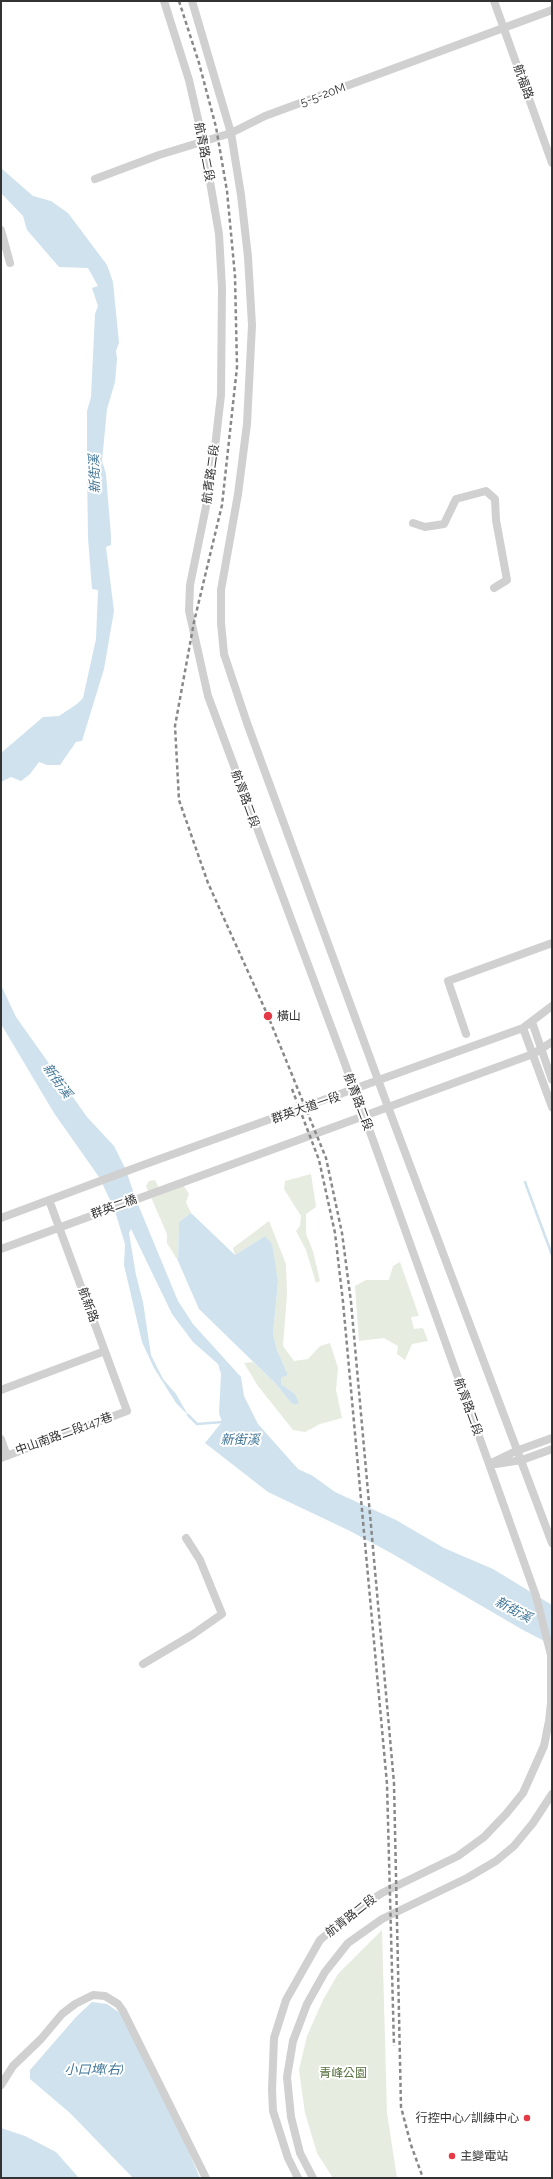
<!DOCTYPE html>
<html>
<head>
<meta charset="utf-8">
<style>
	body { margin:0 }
	#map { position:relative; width:553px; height:2179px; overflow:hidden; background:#fff; font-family:Raleway,sans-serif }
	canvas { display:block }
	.frame { position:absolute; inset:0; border:2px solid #333; pointer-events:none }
</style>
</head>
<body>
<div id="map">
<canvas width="553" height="2179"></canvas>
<div class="frame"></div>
</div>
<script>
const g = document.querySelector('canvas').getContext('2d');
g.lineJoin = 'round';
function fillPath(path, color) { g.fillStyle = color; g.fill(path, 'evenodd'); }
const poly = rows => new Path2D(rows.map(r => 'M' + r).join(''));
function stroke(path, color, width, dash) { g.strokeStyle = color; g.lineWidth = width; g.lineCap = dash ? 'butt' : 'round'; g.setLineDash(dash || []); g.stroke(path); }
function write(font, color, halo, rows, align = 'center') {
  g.font = font + ' Raleway,"Noto Sans TC",sans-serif'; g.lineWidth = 4; g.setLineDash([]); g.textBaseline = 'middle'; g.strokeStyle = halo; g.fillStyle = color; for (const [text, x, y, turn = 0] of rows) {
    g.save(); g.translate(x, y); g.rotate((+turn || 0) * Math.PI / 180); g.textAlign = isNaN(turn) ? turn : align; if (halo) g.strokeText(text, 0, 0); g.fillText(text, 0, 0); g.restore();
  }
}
fillPath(poly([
	[311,1174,316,1207,306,1214,306,1234,313,1251,320,1281,316,1283,306,1250,296,1231,300,1226,301,1216,284,1189,285,1181],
	[155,1180,160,1190,184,1186,189,1194,186,1202,191,1213,179,1222,178,1261,167,1243,167,1234,146,1186,149,1181],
	[269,1221,286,1264,287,1294,283,1346,294,1361,308,1359,320,1346,330,1343,338,1368,336,1390,342,1418,320,1424,305,1432,293,1430,258,1386,244,1363,253,1362,276,1384,292,1404,295,1394,281,1384,281,1378,288,1375,277,1350,273,1334,278,1282,265,1236,235,1255,233,1248],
	[400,1262,419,1316,411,1317,414,1329,423,1328,428,1341,412,1344,405,1360,397,1354,398,1346,384,1338,359,1341,355,1286,366,1280,389,1280,393,1266],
	[382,1930,387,2113,397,2178,333,2178,317,2153,305,2113,299,2070,307,2036,323,2000,338,1974]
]), '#e6ecdf');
fillPath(poly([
	[1,168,33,196,51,201,68,213,107,265,113,282,119,343,116,351,117,359,115,382,107,409,102,461,106,474,111,536,111,545,106,547,114,611,104,669,82,741,76,742,60,765,47,765,39,762,30,774,21,781,11,777,1,782,1,753,43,717,59,716,77,704,83,698,96,639,98,590,92,589,88,538,87,468,87,411,91,397,95,314,98,306,92,288,98,286,88,268,59,267,27,230,23,216,1,193],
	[1,985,16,1017,87,1117,114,1146,125,1168,137,1202,178,1301,193,1324,241,1377,244,1396,258,1424,298,1469,313,1476,335,1492,396,1520,444,1548,493,1569,552,1605,552,1645,523,1630,391,1553,350,1531,268,1492,205,1443,222,1422,219,1413,221,1374,218,1364,193,1342,172,1314,131,1229,129,1233,136,1275,143,1302,151,1355,163,1379,176,1394,188,1415,176,1403,154,1368,142,1342,124,1265,125,1244,114,1208,99,1177,54,1113,1,1024],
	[191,1213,235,1255,265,1236,272,1244,278,1282,273,1334,277,1350,288,1375,281,1378,281,1384,295,1394,299,1404,292,1404,276,1384,199,1309,178,1261,179,1222],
	[92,2002,107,2004,120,2013,180,2131,200,2178,133,2178,70,2113,30,2079,30,2070,76,2017],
	[1,2128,25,2136,56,2152,79,2178,1,2178]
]), '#cfe2ee');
stroke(poly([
	[525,1182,552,1255],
	[188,1415,197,1424,223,1422]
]), '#cfe2ee', 2.5);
stroke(poly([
	[164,1,189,80,203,141,219,234,222,288,221,395,211,482,190,585,189,611,208,696,364,1115,489,1464,536,1596,551,1655,551,1703,549,1721,544,1746,523,1793,506,1814,484,1837,458,1856,382,1893,353,1912,320,1940,286,2000,274,2038,272,2090,273,2111,288,2158,298,2178],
	[192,1,231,133,241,195,248,257,252,325,247,424,238,494,221,590,221,623,224,654,247,723,388,1107,552,1543],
	[494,1,552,163],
	[95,179,159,155,231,133,265,116,552,10],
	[1,230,10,263],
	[413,523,425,527,444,524,456,499,486,491,495,499,496,520,507,580,494,588],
	[532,1022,552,1080],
	[523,1028,552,1107],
	[466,1034,448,981,552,943],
	[1,1218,143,1165,523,1028,552,1006],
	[1,1249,533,1054,552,1042],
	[1,1390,105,1351],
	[1,1439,7,1456],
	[1,1458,127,1411,49,1200],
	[489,1464,516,1451,552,1438],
	[496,1464,522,1460,552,1449],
	[143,1664,192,1635,222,1614,200,1560,186,1538],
	[1,2085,13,2066,41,2039,62,2014,75,2004,93,1995,105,1996,118,2004,123,2011,206,2178],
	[313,2178,300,2153,291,2117,287,2077,293,2041,307,2004,325,1972,348,1943,382,1919,467,1878,496,1861,514,1846,533,1823,552,1794]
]), '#d0d0d0', 8);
stroke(poly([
	[179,1,199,63,216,127,227,191,235,276,237,367,222,505,194,622,175,726,179,800,208,883,268,1016,326,1158,342,1233,351,1302,394,1783,401,2107,411,2145,423,2178],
	[292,1089,319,1160,335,1233,343,1302,387,1784,394,2046]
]), '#888', 2.5, [4, 3]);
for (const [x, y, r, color] of [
	[268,1016,5,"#e63946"],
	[527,2118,4,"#e63946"],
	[452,2156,4,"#e63946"]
]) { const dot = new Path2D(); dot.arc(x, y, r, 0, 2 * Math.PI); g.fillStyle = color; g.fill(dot); stroke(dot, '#fff', 1.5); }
write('12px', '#333', '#fff', [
	["航福路",523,82,70],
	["5-5-20M",323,95,-20],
	["航青路二段",204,152,79],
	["航青路二段",211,474,-82],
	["航青路二段",245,799,70],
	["航青路二段",358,1102,69],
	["群英大道一段",306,1108,-19],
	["群英二橋",114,1207,-20],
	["航新路",88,1305,70],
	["航青路二段",468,1407,70],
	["中山南路二段147巷",64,1434,-20],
	["航青路二段",351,1916,-38]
]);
write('12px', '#333', '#fff', [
	["橫山",277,1016],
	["行控中心/訓練中心",519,2118,"right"],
	["主變電站",460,2156]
], 'left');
write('12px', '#56703f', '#fff', [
	["青峰公園",343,2073]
]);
write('italic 13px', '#3f7597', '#fff', [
	["新街溪",95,474,-92],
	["新街溪",57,1081,54],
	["新街溪",240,1440],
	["新街溪",513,1610,28],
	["小口埤(右)",94,2070]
]);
</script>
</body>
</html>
